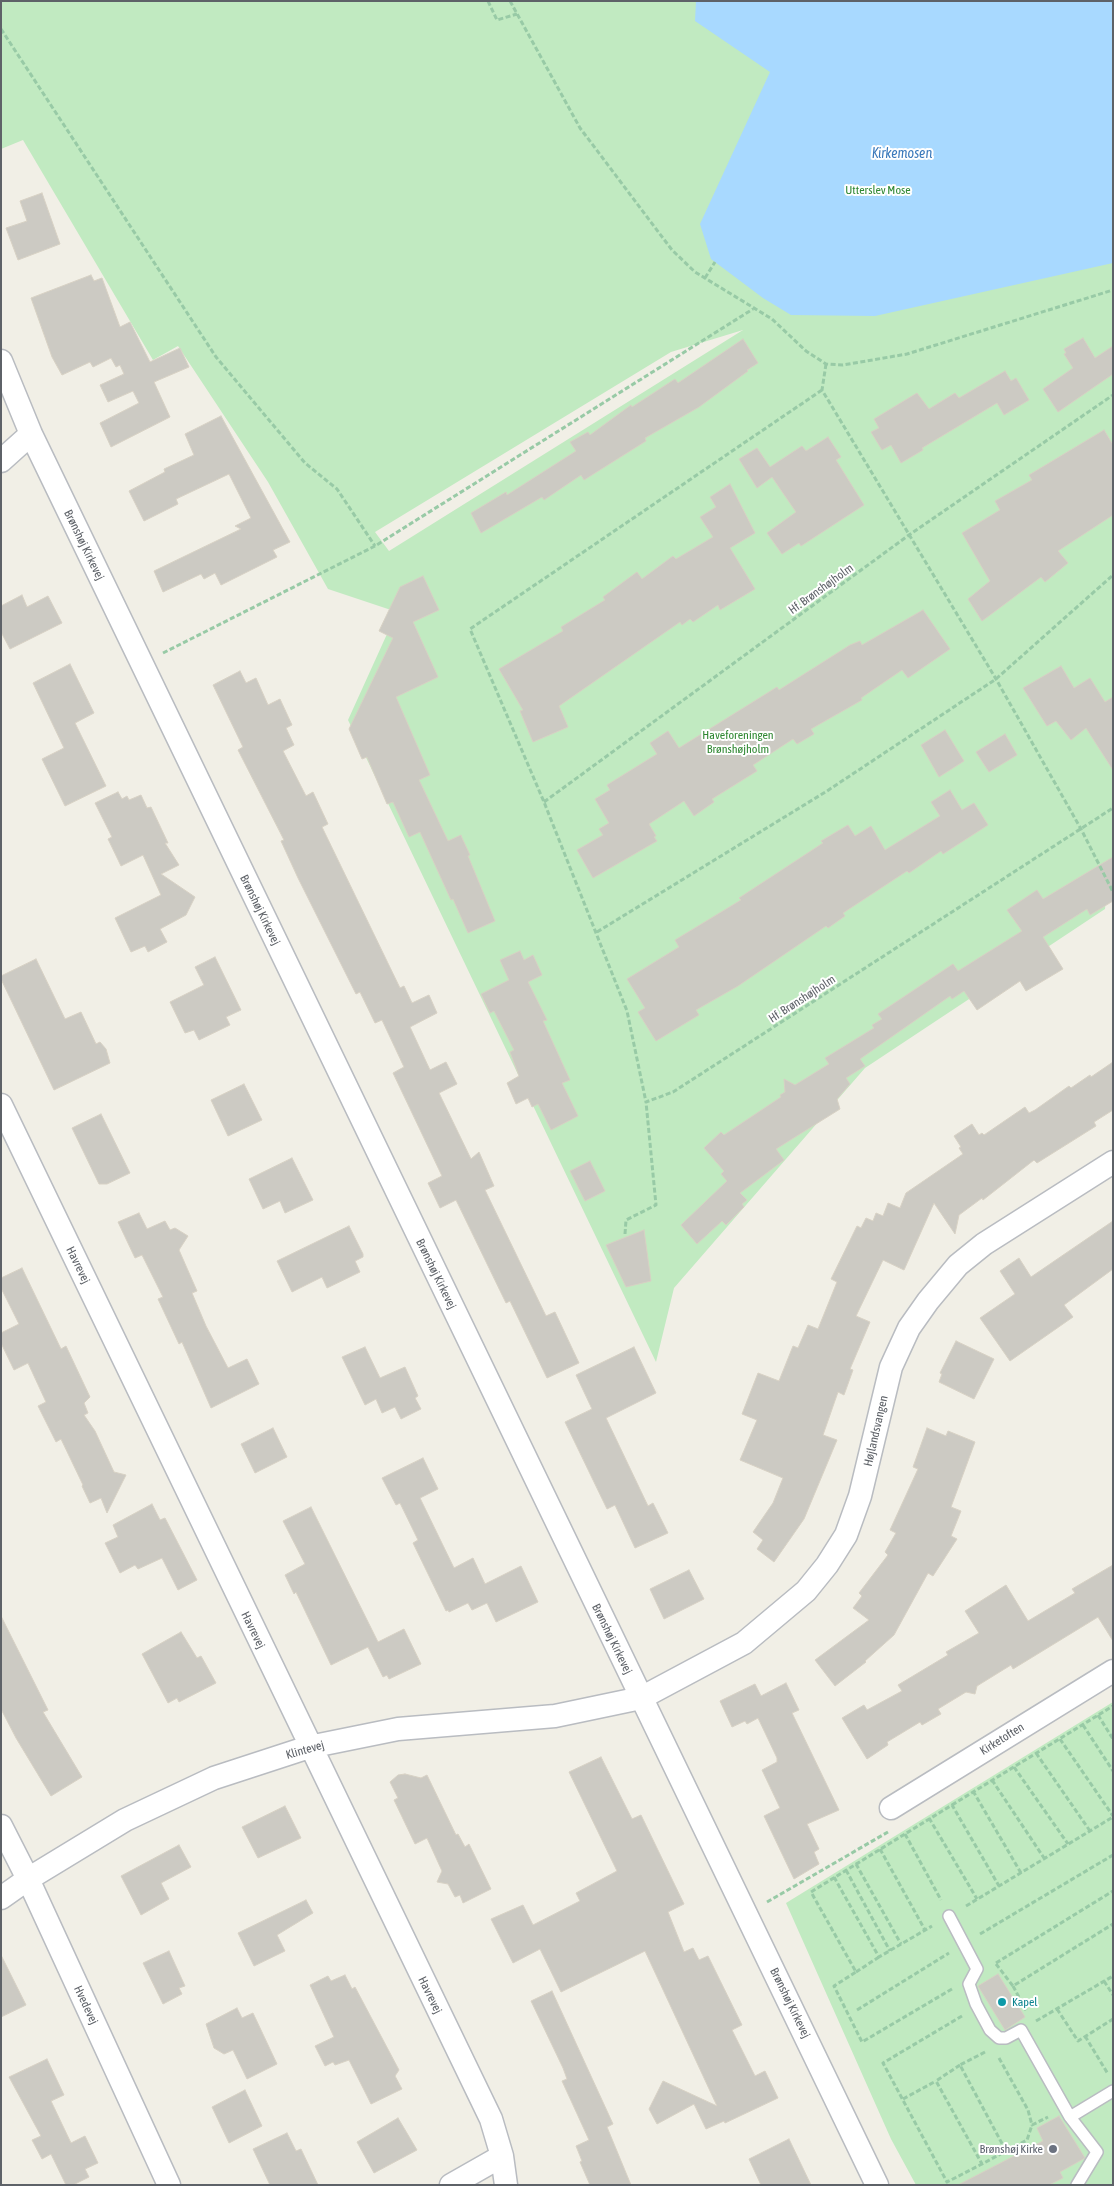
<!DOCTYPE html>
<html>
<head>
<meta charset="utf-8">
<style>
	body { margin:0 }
	#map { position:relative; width:1114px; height:2186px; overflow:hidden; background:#f1efe6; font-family:"Asap Condensed",sans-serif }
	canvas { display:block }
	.frame { position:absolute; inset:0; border:2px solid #5e6268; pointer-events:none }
</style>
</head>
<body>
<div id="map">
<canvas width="1114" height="2186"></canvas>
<div class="frame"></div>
</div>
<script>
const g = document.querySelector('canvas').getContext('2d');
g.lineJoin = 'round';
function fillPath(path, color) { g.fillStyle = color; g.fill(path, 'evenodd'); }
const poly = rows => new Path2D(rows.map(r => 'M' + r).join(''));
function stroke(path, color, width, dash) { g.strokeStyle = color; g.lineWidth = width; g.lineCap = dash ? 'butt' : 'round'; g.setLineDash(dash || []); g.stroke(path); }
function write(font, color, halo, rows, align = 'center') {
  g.font = font + ' "Asap Condensed",sans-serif'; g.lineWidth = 4; g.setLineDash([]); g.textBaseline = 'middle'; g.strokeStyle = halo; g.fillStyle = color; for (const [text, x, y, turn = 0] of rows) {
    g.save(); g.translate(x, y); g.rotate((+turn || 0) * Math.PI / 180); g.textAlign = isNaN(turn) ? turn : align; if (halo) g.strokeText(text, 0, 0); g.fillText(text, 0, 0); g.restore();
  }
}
fillPath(poly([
	[1,1,1113,1,1113,883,1107,886,1105,909,865,1068,674,1288,656,1362,348,720,397,612,328,589,268,482,178,346,153,360,23,140,1,149],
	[743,330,389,551,375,532,671,352],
	[1113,1702,1113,2185,916,2185,891,2139,786,1903]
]), '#c1eac1');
fillPath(poly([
	[696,1,1113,1,1113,263,875,316,791,315,763,298,711,259,700,224,770,72,695,21]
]), '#a8d9ff');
const building = poly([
	[42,193,60,244,18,260,6,228,27,221,20,201,42,193],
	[91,275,94,281,102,278,120,327,130,322,150,362,180,348,189,367,154,382,170,417,111,447,100,423,139,403,133,391,108,402,100,385,124,374,120,365,116,367,111,358,93,367,90,362,62,375,52,357,31,298,91,275],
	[1083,338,1095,358,1113,346,1113,374,1058,412,1043,389,1073,368,1064,354,1066,353,1064,349,1083,338],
	[743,339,758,363,747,370,748,371,699,407,645,438,646,441,584,480,581,475,544,500,542,497,481,533,471,513,506,492,507,495,576,451,570,442,588,432,590,435,631,405,632,407,675,379,678,383,743,339],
	[1005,371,1011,381,1016,378,1029,400,1004,415,997,403,922,448,923,450,901,463,891,445,882,450,871,432,879,428,874,419,917,393,929,409,955,393,959,398,1005,371],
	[221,416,290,542,273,550,277,557,221,585,215,573,204,579,201,574,163,592,154,571,241,529,235,526,251,518,229,474,176,499,178,504,144,521,129,491,165,472,164,469,194,455,185,434,221,416],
	[1104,430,1113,445,1113,515,1058,551,1068,563,1045,582,1041,577,982,621,968,599,990,581,962,533,1000,510,995,501,1032,480,1029,475,1104,430],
	[828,437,841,457,836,460,864,505,801,546,799,543,782,554,767,533,796,512,772,477,757,488,739,459,757,448,770,467,802,446,806,451,828,437],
	[730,484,755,533,730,548,755,589,720,610,718,605,693,622,690,619,682,625,680,622,559,706,568,727,533,742,520,711,523,710,499,669,563,631,561,627,605,600,603,597,637,572,642,579,673,556,676,559,713,537,700,517,716,507,710,497,730,484],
	[423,576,439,610,413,622,438,677,396,697,430,775,419,780,420,782,448,841,461,835,462,838,470,855,468,856,495,921,468,933,453,899,451,900,420,832,409,837,393,802,387,804,367,757,362,759,349,729,393,638,379,631,400,587,423,576],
	[22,595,27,607,48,596,62,623,10,649,1,632,1,606,22,595],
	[923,610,950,649,908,678,902,670,861,698,862,700,811,729,814,734,797,744,793,739,753,765,757,771,712,799,714,802,694,816,684,801,649,824,656,836,654,837,657,841,593,878,577,850,603,835,599,829,609,823,595,799,610,790,607,785,657,754,650,743,668,731,679,748,777,687,779,690,850,645,860,641,862,645,923,610],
	[70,664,94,713,75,723,106,786,65,806,42,759,64,748,33,683,70,664],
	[1061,666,1074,688,1090,678,1105,702,1113,697,1113,770,1086,728,1071,740,1056,721,1047,726,1023,688,1061,666],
	[240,671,246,683,256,678,268,705,280,699,292,725,286,728,294,745,283,751,306,796,313,792,328,824,322,827,400,988,404,986,412,1003,429,995,437,1013,410,1027,430,1070,446,1062,457,1084,439,1093,471,1159,479,1152,494,1186,485,1190,546,1316,555,1312,579,1363,547,1378,510,1301,506,1303,456,1200,440,1208,428,1183,442,1176,393,1073,404,1067,382,1020,375,1023,360,992,356,994,298,878,281,841,284,840,238,750,243,747,213,685,240,671],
	[945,730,964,761,939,777,921,745,945,730],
	[1005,734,1017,755,989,772,976,752,1005,734],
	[950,790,962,810,974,803,988,825,943,854,941,851,909,873,907,871,843,913,845,916,828,928,826,926,738,986,696,1010,699,1015,656,1041,638,1012,645,1008,627,979,679,947,675,940,741,900,739,898,823,843,821,841,848,825,855,836,871,826,885,850,940,816,931,802,950,790],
	[118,792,122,799,127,796,129,800,141,795,147,808,151,807,168,843,165,843,179,865,161,874,195,897,186,915,160,929,167,942,148,952,145,946,131,952,115,918,161,895,143,855,121,866,108,839,112,837,95,803,118,792],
	[1113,857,1113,901,1090,915,1087,909,1043,937,1063,969,1026,991,1020,981,977,1010,964,991,952,999,950,996,860,1059,865,1066,846,1078,850,1084,837,1099,840,1109,776,1149,784,1160,740,1193,747,1200,742,1204,744,1207,726,1225,722,1221,697,1244,681,1225,727,1181,721,1174,724,1171,704,1148,721,1132,724,1135,781,1097,780,1095,785,1092,784,1079,795,1085,829,1064,825,1058,874,1028,872,1025,882,1019,878,1014,953,964,958,971,1022,931,1007,910,1037,890,1043,899,1113,857],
	[520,951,524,960,533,955,542,975,528,982,547,1020,543,1021,570,1080,562,1083,578,1116,551,1130,538,1104,532,1107,528,1098,516,1104,507,1083,519,1076,510,1052,514,1050,494,1011,490,1013,481,994,509,980,500,960,520,951],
	[215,957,241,1010,226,1017,230,1025,199,1040,194,1030,185,1033,170,1002,204,985,195,967,215,957],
	[36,959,65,1019,81,1012,96,1044,100,1042,106,1049,110,1063,54,1090,1,979,1,976,36,959],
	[1113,1062,1113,1110,1094,1122,1096,1126,1037,1163,1034,1160,983,1200,982,1198,959,1215,955,1234,934,1203,904,1270,883,1260,856,1316,870,1322,850,1369,853,1370,844,1395,838,1392,823,1435,837,1440,804,1519,774,1562,757,1549,763,1540,753,1532,773,1503,783,1478,740,1460,757,1420,742,1414,758,1373,779,1381,793,1346,798,1348,808,1325,818,1329,837,1282,831,1279,857,1226,861,1228,866,1218,873,1221,876,1213,883,1216,888,1203,900,1208,906,1193,963,1154,959,1148,961,1147,954,1136,972,1124,979,1135,982,1133,984,1135,1025,1107,1029,1113,1035,1110,1069,1086,1071,1088,1090,1075,1091,1077,1113,1062],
	[244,1084,262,1120,228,1136,211,1100,244,1084],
	[101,1114,130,1173,107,1184,99,1184,72,1128,101,1114],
	[292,1158,313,1200,285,1213,280,1201,263,1209,249,1179,292,1158],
	[590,1161,605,1191,585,1201,570,1171,590,1161],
	[139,1213,147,1229,165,1221,170,1230,175,1228,188,1236,179,1250,197,1291,192,1293,206,1326,228,1368,247,1359,259,1384,211,1408,182,1342,179,1344,158,1299,163,1297,142,1255,135,1258,118,1222,139,1213],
	[1113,1221,1113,1269,1064,1305,1073,1317,1010,1361,980,1318,1015,1294,1000,1271,1019,1258,1031,1277,1113,1221],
	[349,1226,363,1254,363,1257,355,1261,360,1272,327,1288,322,1277,292,1292,277,1261,349,1226],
	[644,1230,651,1281,626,1287,606,1245,644,1230],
	[22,1268,61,1349,66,1346,90,1397,84,1403,88,1413,84,1415,95,1431,114,1472,126,1475,107,1513,101,1498,90,1503,82,1486,83,1485,61,1439,56,1442,38,1406,46,1402,28,1363,14,1370,1,1343,1,1333,19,1324,1,1288,1,1278,22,1268],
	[956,1341,994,1359,974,1399,939,1382,942,1374,940,1373,956,1341],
	[365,1347,380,1378,405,1367,418,1396,415,1398,421,1409,401,1419,395,1407,382,1413,376,1399,365,1405,342,1357,365,1347],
	[634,1347,656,1393,606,1418,648,1506,653,1503,668,1533,635,1548,615,1505,607,1509,565,1422,592,1409,576,1375,634,1347],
	[273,1428,287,1457,255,1473,241,1444,273,1428],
	[927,1428,946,1436,948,1431,975,1442,951,1507,961,1511,951,1536,957,1539,933,1576,928,1573,894,1635,865,1661,866,1662,835,1686,815,1660,869,1620,853,1608,862,1596,859,1593,888,1555,885,1552,896,1533,890,1530,918,1469,913,1467,927,1428],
	[423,1458,438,1489,420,1498,454,1568,473,1558,485,1584,521,1566,538,1602,496,1622,487,1603,472,1610,468,1603,449,1612,448,1610,446,1611,413,1543,418,1540,400,1503,396,1505,382,1478,423,1458],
	[152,1504,160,1520,165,1518,197,1580,178,1590,162,1558,138,1569,135,1565,120,1573,105,1543,118,1537,113,1525,152,1504],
	[311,1507,378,1642,404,1629,421,1664,389,1679,387,1675,383,1677,368,1647,331,1665,296,1592,294,1594,285,1575,305,1564,283,1521,311,1507],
	[1113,1565,1113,1641,1098,1617,1013,1669,1011,1665,977,1686,975,1694,966,1692,938,1709,941,1714,922,1725,920,1722,887,1742,888,1745,867,1759,842,1718,864,1705,867,1710,902,1691,898,1685,948,1655,946,1652,979,1633,965,1611,1006,1585,1028,1621,1075,1593,1072,1589,1113,1565],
	[689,1570,704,1599,664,1619,650,1589,689,1570],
	[1,1616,48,1710,43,1712,82,1777,51,1796,16,1738,1,1709,1,1616],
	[181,1632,197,1658,201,1656,216,1683,179,1702,177,1698,168,1703,142,1654,181,1632],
	[786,1683,799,1710,792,1713,839,1810,807,1824,819,1849,814,1852,819,1864,794,1879,764,1816,780,1808,762,1770,777,1762,777,1758,758,1718,747,1724,745,1721,732,1727,720,1701,755,1684,761,1696,786,1683],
	[601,1757,632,1819,641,1815,684,1904,668,1912,684,1952,693,1948,699,1960,708,1956,742,2025,732,2030,755,2076,765,2071,778,2098,725,2123,724,2121,706,2129,694,2104,657,2124,649,2109,663,2081,717,2106,645,1951,561,1992,540,1949,513,1963,491,1919,523,1905,533,1925,580,1901,576,1893,617,1871,569,1772,601,1757],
	[405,1774,421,1778,427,1775,456,1835,458,1834,465,1847,469,1844,491,1889,463,1903,460,1895,455,1897,448,1884,437,1882,442,1871,427,1838,415,1844,394,1800,398,1798,390,1782,398,1775,405,1774],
	[285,1806,301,1838,258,1858,242,1827,285,1806],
	[179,1845,191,1867,161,1883,169,1899,141,1915,121,1876,179,1845],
	[306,1900,313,1913,277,1935,285,1951,254,1966,238,1933,306,1900],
	[169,1951,185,1986,179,1988,182,1994,163,2004,143,1963,169,1951],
	[1,1955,26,2005,1,2017,1,1955],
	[998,1974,1025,2017,1005,2030,978,1986,998,1974],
	[345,1975,352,1989,355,1987,399,2070,395,2076,402,2089,371,2104,349,2060,335,2065,333,2062,325,2066,315,2046,334,2037,310,1985,328,1976,331,1981,345,1975],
	[552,1991,613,2124,607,2127,631,2185,590,2185,580,2162,582,2161,576,2146,589,2140,562,2081,567,2079,563,2068,531,2001,552,1991],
	[237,2008,242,2018,253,2013,277,2064,247,2079,233,2050,224,2054,214,2048,206,2024,237,2008],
	[47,2059,64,2095,51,2101,71,2143,85,2136,98,2163,85,2169,89,2177,73,2185,66,2185,51,2154,42,2159,32,2140,41,2136,9,2077,47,2059],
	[245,2090,262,2126,229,2143,212,2107,245,2090],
	[1059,2116,1085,2158,1060,2172,1063,2178,1049,2185,958,2185,1043,2141,1037,2128,1059,2116],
	[398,2118,417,2150,374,2173,357,2142,398,2118],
	[287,2133,296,2151,301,2149,318,2185,270,2185,253,2149,287,2133],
	[789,2139,811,2185,761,2185,749,2159,789,2139]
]);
fillPath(building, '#cccac3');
stroke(building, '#d7d1c4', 1);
const service = poly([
	[949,1916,977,1969,969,1984,976,2004,990,2030,999,2038,1006,2038,1021,2030,1070,2117],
	[1077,2185,1097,2152,1070,2117,1113,2091]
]);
const minor = poly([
	[1,361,31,434,877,2185],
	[1,461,31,434],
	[1,1105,491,2119,502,2156],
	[891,1808,1113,1671],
	[1,1826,28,1879,169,2185],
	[1,1898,28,1879,125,1820,214,1778,309,1747,398,1729,555,1716,641,1698,744,1643,806,1591,827,1565,846,1535,860,1496,891,1367,909,1328,928,1301,958,1265,984,1244,1113,1162],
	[451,2185,502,2156,506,2185]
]);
stroke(service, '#b9bcc1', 14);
stroke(minor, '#b9bcc1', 25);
stroke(poly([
	[488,1,497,20,517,14],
	[510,1,580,128,672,250,695,272,772,319,806,351,826,364,843,365,907,354,1113,290],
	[1,29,216,357,305,463,337,489,375,546],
	[705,278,715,262],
	[826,364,822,390,996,679,1081,829,1113,892],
	[822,390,470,629,544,802,627,1011,646,1102,673,1092,1113,808],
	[163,653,375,546,753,309],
	[544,802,909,535,1113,395],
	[597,932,827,791,996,679,1113,575],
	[625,1234,626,1220,656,1205,646,1102],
	[1098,1715,1113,1739],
	[1083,1725,1113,1771],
	[1060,1739,1113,1816],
	[1036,1753,1090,1831],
	[1014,1767,1068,1844],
	[992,1780,1044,1858],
	[973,1791,1021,1873],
	[952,1805,1113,1706],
	[929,1818,977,1899],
	[905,1834,941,1900],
	[880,1849,925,1930],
	[856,1864,901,1944],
	[846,1870,890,1951],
	[834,1877,879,1957,932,1926],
	[767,1902,888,1832],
	[966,1906,1113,1817],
	[980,1934,1113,1855],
	[996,1963,1113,1891],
	[996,1964,1013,1986,1113,1924],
	[856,1972,879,1957],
	[1104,1981,1113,1995],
	[1013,1986,1027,2012],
	[952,1989,862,2042,834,1986,856,1972,811,1892,952,1805,999,1886],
	[1057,2009,1078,2041,1113,2019],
	[857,2010,949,1953],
	[962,2016,883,2063,947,2182,982,2164],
	[1036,2021,1113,1976],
	[1085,2036,1108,2074],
	[985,2052,960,2065,1006,2151,1027,2140,1032,2125],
	[999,2058,1028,2110,1032,2125,1048,2117],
	[960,2065,936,2081,982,2164,1006,2151],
	[903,2099,936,2081]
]), '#98caa6', 3, [5, 2.5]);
stroke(service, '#fff', 11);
stroke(minor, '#fff', 22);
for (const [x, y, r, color] of [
	[1002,2002,5,"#0f9aa8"],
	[1053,2149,5,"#6b7280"]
]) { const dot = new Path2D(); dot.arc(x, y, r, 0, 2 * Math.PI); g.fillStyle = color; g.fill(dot); stroke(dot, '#fff', 2); }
write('12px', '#2e8731', '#fff', [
	["Utterslev Mose",878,190],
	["Haveforeningen",738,735],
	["Brønshøjholm",738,749]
]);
write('12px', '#5e6268', '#fff', [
	["Brønshøj Kirkevej",84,545,64],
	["Hf. Brønshøjholm",821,589,-36],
	["Brønshøj Kirkevej",260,910,64],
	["Hf. Brønshøjholm",802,999,-33],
	["Havrevej",78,1265,64],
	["Brønshøj Kirkevej",436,1274,64],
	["Højlandsvangen",876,1431,-77],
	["Havrevej",253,1630,64],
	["Brønshøj Kirkevej",612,1639,64],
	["Kirketoften",1002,1739,-32],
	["Klintevej",305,1750,-16],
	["Havrevej",430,1995,64],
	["Brønshøj Kirkevej",790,2003,64],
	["Hvedevej",86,2005,65]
]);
write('12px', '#0d838f', '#fff', [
	["Kapel",1012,2002]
], 'left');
write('12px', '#5b616d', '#fff', [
	["Brønshøj Kirke",1043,2149]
], 'right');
write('italic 14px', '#3a79bb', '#fff', [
	["Kirkemosen",902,154]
]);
</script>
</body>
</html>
